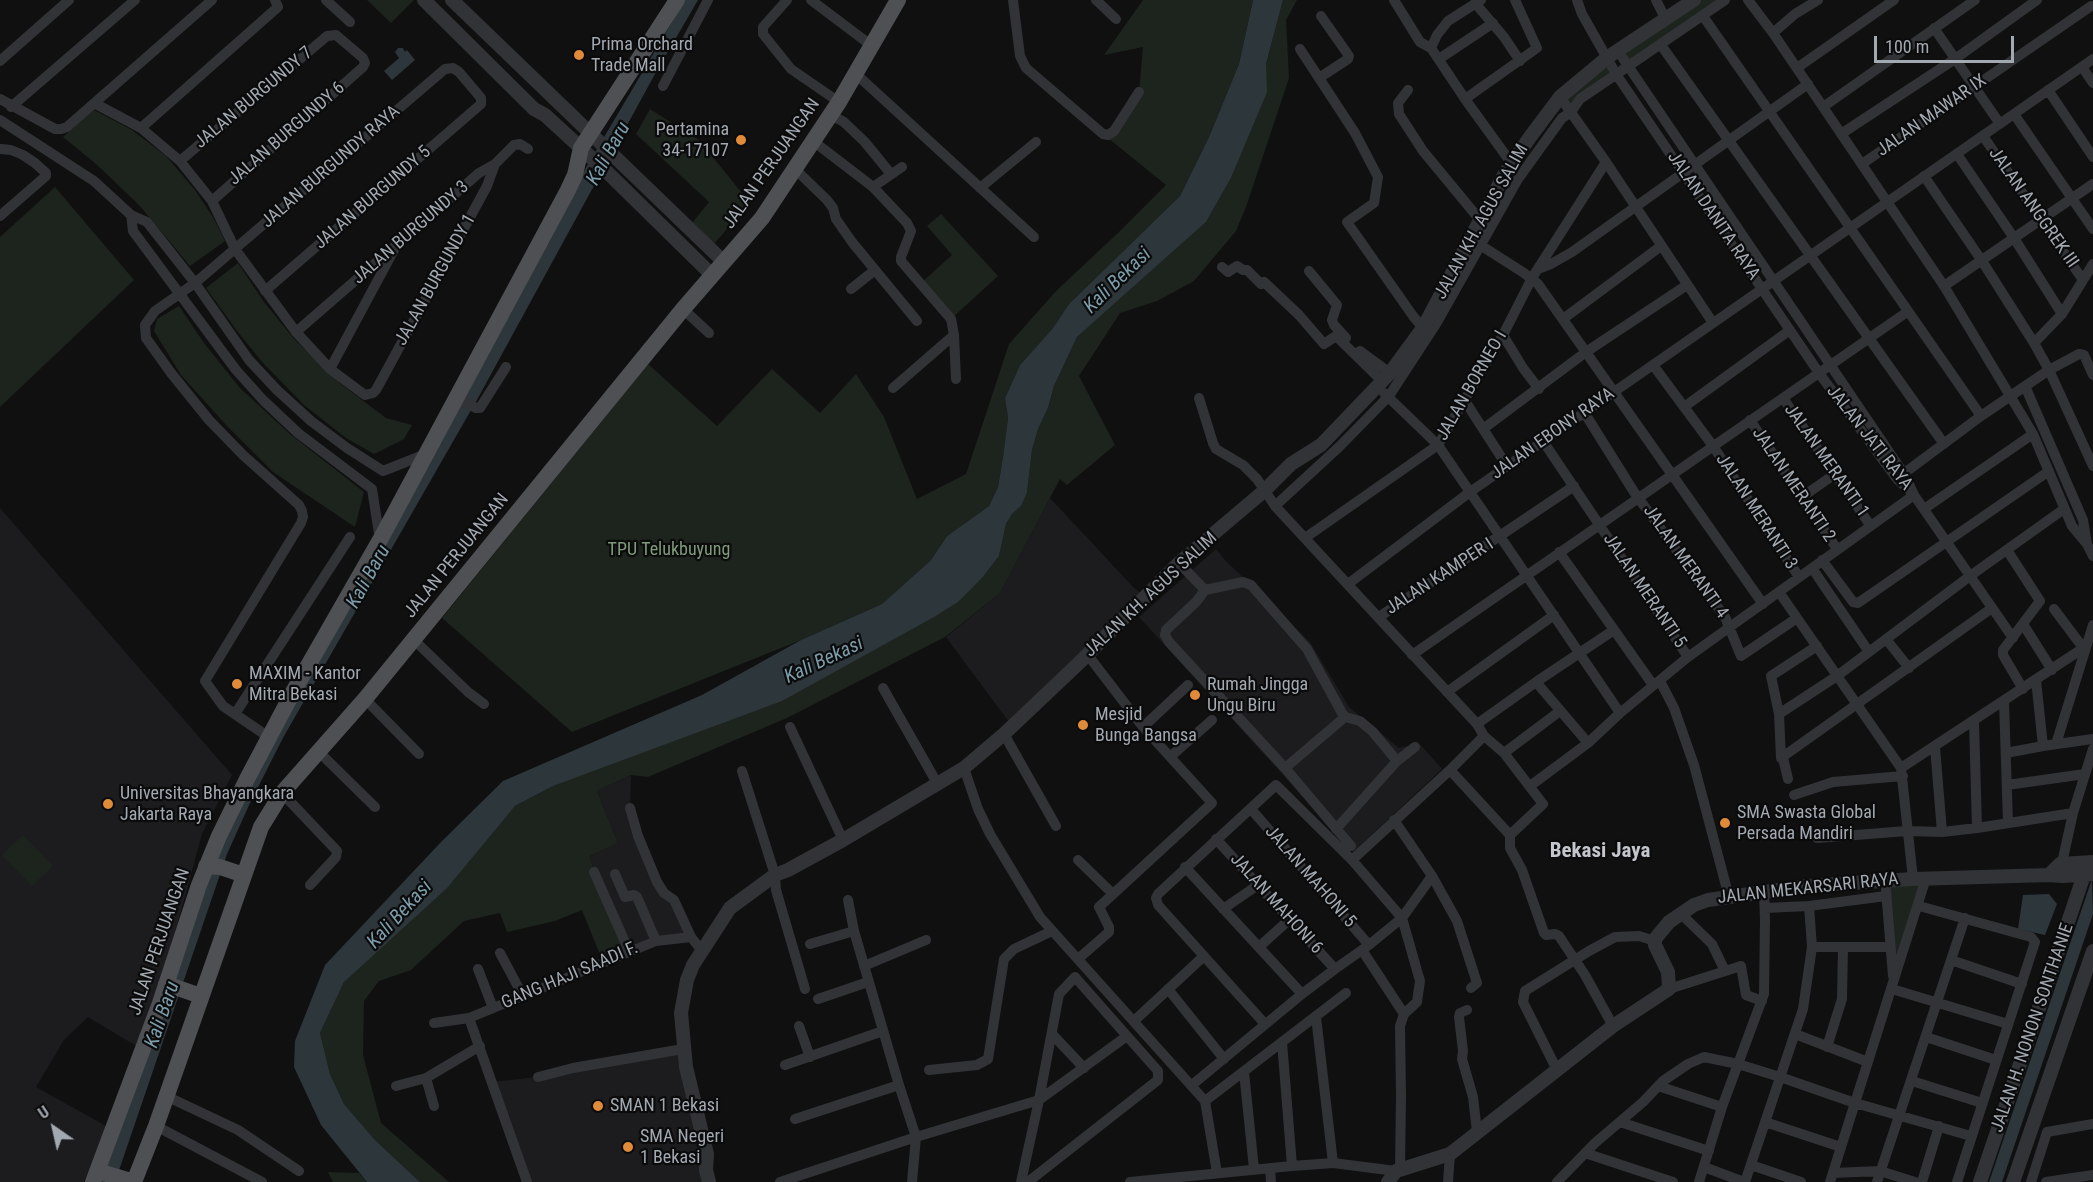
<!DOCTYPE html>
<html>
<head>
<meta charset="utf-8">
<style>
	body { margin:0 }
	#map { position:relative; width:2093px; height:1182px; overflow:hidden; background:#101011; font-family:"Roboto Condensed",sans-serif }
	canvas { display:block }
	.north { position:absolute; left:24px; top:1098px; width:60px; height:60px; -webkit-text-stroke:4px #0b0b0c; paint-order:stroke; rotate:326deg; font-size:16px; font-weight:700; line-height:24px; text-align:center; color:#a2a9b1 }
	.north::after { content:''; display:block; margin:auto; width:21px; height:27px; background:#a2a9b1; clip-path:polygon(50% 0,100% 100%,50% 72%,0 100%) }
	.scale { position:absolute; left:1874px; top:36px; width:140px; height:27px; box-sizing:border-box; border:3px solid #a2a9b1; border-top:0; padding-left:8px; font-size:18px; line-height:21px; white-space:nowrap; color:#a2a9b1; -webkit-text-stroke:4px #0b0b0c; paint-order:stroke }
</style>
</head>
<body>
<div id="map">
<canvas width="2093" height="1182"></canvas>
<div class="north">U</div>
<div class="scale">100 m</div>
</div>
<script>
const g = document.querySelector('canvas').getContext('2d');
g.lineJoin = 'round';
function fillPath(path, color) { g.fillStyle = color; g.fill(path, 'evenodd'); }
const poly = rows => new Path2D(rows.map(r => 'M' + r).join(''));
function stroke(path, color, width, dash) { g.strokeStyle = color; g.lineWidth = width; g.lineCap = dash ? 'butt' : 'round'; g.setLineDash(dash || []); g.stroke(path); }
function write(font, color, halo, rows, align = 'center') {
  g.font = font + ' "Roboto Condensed",sans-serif'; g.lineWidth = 4.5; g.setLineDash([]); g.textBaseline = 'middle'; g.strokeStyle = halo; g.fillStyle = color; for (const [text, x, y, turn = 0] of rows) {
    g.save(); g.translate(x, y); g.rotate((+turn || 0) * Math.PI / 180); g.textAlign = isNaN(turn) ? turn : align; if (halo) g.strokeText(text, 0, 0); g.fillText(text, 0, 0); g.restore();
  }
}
fillPath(poly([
	[1050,498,1135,589,1145,596,1012,726,946,637,1000,593],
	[0,508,232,775,202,834,143,1050,88,1017,64,1040,36,1087,106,1126,84,1182,0,1182],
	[1216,549,1225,560,1310,642,1349,707,1399,748,1419,743,1442,769,1353,852,1139,617],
	[631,775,630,808,651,867,691,937,629,951,594,872,590,856,618,843,597,791],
	[683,1049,709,1182,527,1182,492,1082,538,1077]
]), '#1c1c1e');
fillPath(poly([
	[367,0,414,0,391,23],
	[1143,0,1253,0,1239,64,1209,137,1180,196,1069,304,1053,328,1020,365,1005,398,1008,418,1003,457,998,487,989,506,947,536,931,560,882,604,801,640,572,732,442,618,648,364,717,426,772,369,820,413,856,374,884,417,917,499,966,474,1009,344,1056,291,1119,232,1166,185,1103,134,1106,135,1139,93,1143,47,1104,55],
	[1283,0,1297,0,1286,20,1289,78,1246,207,1236,231,1194,281,1157,301,1120,313,1079,376,1115,445,1067,485,1060,479,1000,593,945,637,787,718,648,777,631,775,597,791,618,843,590,856,594,872,629,951,603,962,582,910,555,921,507,932,500,913,464,921,411,970,379,981,364,1001,363,1055,381,1123,449,1182,420,1182,375,1140,344,1104,330,1074,320,1033,344,982,491,833,515,806,553,786,971,588,982,578,999,556,1006,524,1012,514,1021,506,1027,493,1032,450,1038,429,1048,408,1054,386,1077,337,1206,222,1231,178,1266,92,1266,64],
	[1694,0,1725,0,1628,67,1618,51],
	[1608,59,1615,73,1571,107,1562,97],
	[650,109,699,140,750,203,713,245,692,223,709,202,636,134],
	[94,110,132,130,166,156,195,190,214,219,225,241,190,266,139,205,96,164,63,137],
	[55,187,134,280,0,407,0,237],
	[941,214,998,276,951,319,920,284,952,255,927,226],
	[238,263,264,302,295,340,341,384,386,418,412,425,404,439,374,454,346,438,304,405,263,363,237,331,206,288],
	[179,306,204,343,240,388,290,434,364,492,355,527,273,472,226,425,181,375,154,331,157,319],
	[23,835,53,866,32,886,2,855],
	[1926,878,1894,980,1885,880],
	[328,1172,359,1173,367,1182,333,1182]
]), '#1d231d');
fillPath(poly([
	[685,0,698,0,655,74,478,398,284,736,250,803,227,854,115,1182,101,1182,207,875,244,790,469,390,587,166],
	[1253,0,1283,0,1266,64,1267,92,1231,178,1206,222,1077,337,1054,386,1048,408,1038,429,1032,450,1027,493,1021,506,1012,514,1006,524,999,556,982,578,958,602,934,617,782,701,553,786,515,806,447,888,344,982,320,1033,330,1074,344,1104,375,1140,420,1182,367,1182,321,1125,294,1067,295,1041,325,965,442,841,503,781,702,695,801,640,882,604,931,560,947,536,989,506,998,487,1003,457,1008,418,1005,398,1020,365,1053,328,1069,304,1180,196,1209,137,1239,64],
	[398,48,403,48,405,52,407,50,415,60,392,80,384,71,399,58,395,52],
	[2092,879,2093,914,2002,1182,1989,1182],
	[2049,894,2057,904,2045,935,2018,929,2023,895]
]), '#2d363a');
stroke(poly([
	[326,0,350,22],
	[787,0,763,27,763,34,791,69,839,102],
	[811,0,872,46],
	[1013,0,1020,56,1026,68,1103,134,1108,135,1114,131,1139,92],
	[1096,0,1116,19],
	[1394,0,1420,42,1431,48,1465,99,1512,164],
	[1577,0,1582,14,1616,74,1819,373,1897,479,1909,490],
	[1656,0,1666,20],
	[1748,0,1773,33,1944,286,2033,434,2072,526,2087,544],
	[1475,3,1504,37,1520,61],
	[1703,16,1981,416],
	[1934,28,2000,124],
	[1773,33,1795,14,1818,0],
	[1661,45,1944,444],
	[1431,48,1437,35,1448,21,1481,0],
	[1300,49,1355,133,1378,177,1374,203,1347,222,1413,316,1423,328],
	[1618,51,1904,474,1914,495,2013,638],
	[1439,59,1493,23],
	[0,61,69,0],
	[2082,67,2093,83],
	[1797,68,1894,0],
	[856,74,1034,237],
	[1319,78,1348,59,1349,56,1321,16],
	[663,86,708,0],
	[1408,90,1398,103,1399,114,1423,151,1480,220],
	[2048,90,2093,157],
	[1560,97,1606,162,1713,323],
	[0,99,55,129,61,129,67,127,212,0],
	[1465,99,1537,48,1515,0],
	[94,103,141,128,180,161,212,201,235,249,296,332,330,369,365,395,373,393,376,390,487,186,495,164],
	[11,107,135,0],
	[1823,107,1975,0],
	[2014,114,2093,229],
	[831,115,844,122,864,141,891,174],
	[0,120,94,181,131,215,147,222,195,283,249,360,277,390,311,421,347,448,383,471,426,454],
	[141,128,278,7,275,0],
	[1841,134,1955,59,2037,0],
	[1983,136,2083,280],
	[813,141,873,187,907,223,911,231,901,257,901,261,951,319,954,335,956,379],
	[1957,154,2014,238,2062,314],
	[180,161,327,36,336,35,363,58,365,63,363,67,212,201],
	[1862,164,2091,6],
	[795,169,827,200,833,208,836,219,852,242,917,321],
	[1924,176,1982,261,2034,343,2049,370,2093,466],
	[873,187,902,167],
	[980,188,1036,142],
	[131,215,133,231,236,370,263,400,298,433,372,489,380,540],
	[0,216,46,176,46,173,35,163,23,155,11,150,1,149],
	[1477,243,1524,273,1538,284,1763,604],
	[1222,267,1228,272,1237,266,1243,270,1247,270,1261,284,1264,282,1299,315,1324,344,1336,336,1382,381],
	[1538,269,1551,264,1572,252,1808,84],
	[1309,271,1337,305,1332,320,1334,325,1346,338],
	[1944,286,2093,184],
	[851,289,875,270],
	[265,291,481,104,481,98,459,72,453,68,445,69,195,283,155,311,145,325,146,338,171,373,209,420,243,455,299,505,302,511,303,517,301,523,205,681,223,706,270,738],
	[683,309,709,333],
	[1563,319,1661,246],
	[296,332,479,173,495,164,514,145,520,144,528,149],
	[1503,335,1523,368,1539,389],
	[2034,343,2062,314,2093,264],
	[1360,351,1390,373],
	[1653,365,1713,446,1799,577],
	[330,369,394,250],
	[2025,386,2083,520,2087,544,2093,556],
	[893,388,954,335],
	[1384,393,1438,445,1620,713],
	[456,397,476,408,480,408,506,367],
	[1199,398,1213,443,1216,449,1243,465,1257,479,1275,506,1477,724,1484,736,1504,753,1543,804,1510,835,1450,770],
	[1783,398,1870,525],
	[1465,401,1507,466],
	[1684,407,1790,330],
	[1584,412,1634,492,1725,617,1741,656,1797,618],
	[1750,420,1837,549],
	[1483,429,1586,352,1687,285],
	[1543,441,1688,657],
	[1899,477,1981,416,2049,370,2079,354,2084,355,2093,375],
	[1802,497,1835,474],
	[1275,506,1339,447,1389,396,1436,324,1518,179,1562,118,1571,112,1580,99,1725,0],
	[1924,509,2033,434],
	[1305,538,1438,445,1503,335,1532,278,1606,162],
	[2007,550,2040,601,2003,650,2003,655,2023,689],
	[1559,552,1653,685],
	[1822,560,1853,602,1858,603,2049,471],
	[1179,563,1205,590,1196,602,1166,630,1165,635,1169,642,1285,768,1351,846],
	[1812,568,1869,652],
	[1348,584,1470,492,2093,59],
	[1205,590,1243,582,1251,585,1307,649,1342,713,1345,717,1360,721,1373,732,1397,761,1336,829],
	[1779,592,1901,768,1913,879],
	[2054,609,2084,649],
	[1379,617,1574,486],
	[2023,624,2052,670],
	[1886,639,1909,668],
	[414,640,468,692,484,704],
	[1817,646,1771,676,1779,714,1781,758,1992,608],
	[1412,655,1907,312],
	[2036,680,2043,746],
	[1660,681,1674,708,1694,765,1729,897],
	[1536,682,1588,743],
	[883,688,937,783],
	[1447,692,1554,615],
	[365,699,419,754],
	[2004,702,2008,823],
	[235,714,350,537],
	[1779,714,1837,676,1970,576,2064,509],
	[1974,722,1977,828],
	[1477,724,1536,682,1614,630],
	[790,727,843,840],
	[1143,727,1188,685],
	[1004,734,1056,826],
	[2056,744,2093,625],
	[1935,747,1942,832],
	[319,752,375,807],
	[1504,753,1560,711],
	[2006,753,2043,746,2093,739],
	[1171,756,1212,720],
	[1783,758,1788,779],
	[1397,761,1415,747],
	[964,768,978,809,990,834,1040,917,1205,1101],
	[1285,768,1345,717],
	[1901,768,2085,647],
	[742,771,775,875,776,890,805,989],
	[2007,785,2085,774],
	[1530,786,1588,743,1620,713,1688,657,1914,495],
	[282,793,337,851,336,857,310,885],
	[1794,795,1833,782,1903,776],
	[630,808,638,836,657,882,664,893,674,900,691,937],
	[1251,809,1369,945],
	[1394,820,1432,876,1457,921,1477,983,1471,988],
	[1510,835,1510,848,1522,870,1544,933,1546,935,1555,934,1559,936,1585,975,1613,1026],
	[1817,838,1907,831,1942,832,1977,828,2073,813],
	[1216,839,1335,969],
	[1078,860,1113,894],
	[2062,863,2073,813,2093,749],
	[1185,867,1302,994],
	[594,872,629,951],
	[615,874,625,897,634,895,637,897,656,941],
	[1886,890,1893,976],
	[848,900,854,931],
	[1919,906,2031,937,2035,942,1957,1182],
	[1765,908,1809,906,1886,896],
	[1223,909,1258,885],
	[1680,913,1712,944,1725,971],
	[810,944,854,931,899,1085,916,1137,912,1182],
	[1259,947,1290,919],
	[1812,947,1890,947],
	[1362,950,1404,1014],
	[500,953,523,996],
	[1078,959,1109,932,1109,927,1099,907,1212,803,1143,727,1087,654],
	[1951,960,2022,984],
	[864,966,926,940],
	[478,969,493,1008],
	[1168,989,1224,1059],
	[1669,989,1741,966,1746,995,1762,1001],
	[1892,989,2008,1024],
	[818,999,868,982],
	[1467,1010,1460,1013,1459,1017,1463,1051,1462,1059,1473,1097,1477,1132],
	[1316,1017,1333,1163],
	[469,1018,527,1182],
	[1134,1021,1204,956],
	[434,1023,469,1018,656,941,691,937,702,951],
	[1265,1024,1158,905,1156,898,1158,894,1276,785,1352,860,1450,770,1484,736],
	[799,1026,810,1057],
	[1052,1034,1084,1068],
	[1795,1034,1868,1062],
	[1926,1037,1996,1060],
	[1282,1042,1292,1166],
	[1827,1047,1842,999,1843,947],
	[785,1065,883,1031],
	[929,1070,977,1065,988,1059,1004,959,1014,949,1052,931],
	[1557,1070,1523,1002,1525,991,1589,951,1615,937,1639,936,1655,941],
	[1244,1072,1254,1169],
	[538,1077,573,1068,683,1049],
	[1912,1081,1982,1103],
	[1192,1085,1302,994,1335,969,1369,945,1402,918,1352,860],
	[396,1086,426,1078],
	[1658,1086,1722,1107],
	[166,1096,238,1130,299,1171],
	[1205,1101,1346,993],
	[1205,1101,1217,1173],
	[434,1106,426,1078,480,1046],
	[795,1119,899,1085],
	[1620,1122,1709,1151],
	[1765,1122,1841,1147],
	[156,1126,262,1182],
	[1585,1153,1673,1182],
	[1751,1165,1801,1182],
	[1704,1167,1744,1182],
	[1270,1168,1271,1182],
	[1400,1170,1401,1096,1400,1026,1404,1014,1417,1002,1420,981,1402,918,1432,876],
	[1833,1173,1880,1171,1915,1182],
	[780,1182,916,1137,1039,1100,1059,994,1075,977,1127,1036,1039,1100,1021,1182],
	[1028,1182,1158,1080,1158,1071,1127,1036],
	[1130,1182,1292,1166,1333,1163,1396,1171],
	[1448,1182,1450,1154],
	[1557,1182,1595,1143,1643,1102,1663,1081,1688,1064,1704,1057,1738,1064,1780,1077,1855,1103,1971,1136],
	[1699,1182,1722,1107,1764,994,1765,920,1764,891],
	[1745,1182,1803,1009,1812,947,1809,906],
	[1830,1182,1926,878],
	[1877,1182,1965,918],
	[1922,1182,1939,1126],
	[2031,1182,2047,1132,2093,1124],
	[2046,1182,2093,1175]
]), '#313336', 10);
stroke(poly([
	[424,0,534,109,545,115,608,173,712,275],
	[452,0,724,262],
	[2049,875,2060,864,2093,862],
	[709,1182,706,1170,707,1154,686,1067,681,1013,687,980,693,965,730,908,775,875,788,870,843,840,964,768,1004,734,1079,663,1179,563,1264,491,1291,464,1321,445,1390,373,1423,328,1504,175,1530,137,1560,97,1608,57,1694,0],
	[1388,1182,1396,1171,1450,1154,1613,1026,1669,989,1668,972,1655,945,1655,939,1669,922,1694,905,1708,900,1806,886,1913,879,2049,875,2063,876,2093,874],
	[1980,1182,2084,875],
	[2013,1182,2093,951]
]), '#313336', 14);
stroke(poly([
	[206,866,220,867,244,875],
	[166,984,201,996],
	[97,1171,134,1182],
	[93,1182,160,1003,199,885,219,836,247,779,293,692,380,540,568,190,575,175,581,148,677,0],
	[134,1182,156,1126,261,827,282,793,365,699,683,309,762,218,839,102,898,0]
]), '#4e5054', 16);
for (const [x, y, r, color] of [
	[579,55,6,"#e08b39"],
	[741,140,6,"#e08b39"],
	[237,684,6,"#e08b39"],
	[1195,695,6,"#e08b39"],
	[1083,725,6,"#e08b39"],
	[108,804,6,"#e08b39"],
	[1725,823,6,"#e08b39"],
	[598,1106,6,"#e08b39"],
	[628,1147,6,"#e08b39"]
]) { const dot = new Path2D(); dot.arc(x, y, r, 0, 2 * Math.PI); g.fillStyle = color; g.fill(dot); stroke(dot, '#0b0b0c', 2); }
write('18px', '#a2a9b1', '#0b0b0c', [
	["Prima Orchard",591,45],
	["Trade Mall",591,66],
	["Pertamina",729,130,"right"],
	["34-17107",729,151,"right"],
	["MAXIM - Kantor",249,674],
	["Mitra Bekasi",249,695],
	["Rumah Jingga",1207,685],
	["Ungu Biru",1207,706],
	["Mesjid",1095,715],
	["Bunga Bangsa",1095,736],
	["Universitas Bhayangkara",120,794],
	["Jakarta Raya",120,815],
	["SMA Swasta Global",1737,813],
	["Persada Mandiri",1737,834],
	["SMAN 1 Bekasi",610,1106],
	["SMA Negeri",640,1137],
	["1 Bekasi",640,1158]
], 'left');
write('18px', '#a2a9b1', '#0b0b0c', [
	["JALAN BURGUNDY 7",254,98,-40],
	["JALAN MAWAR IX",1932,116,-35],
	["JALAN BURGUNDY 6",287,134,-41],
	["JALAN PERJUANGAN",772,164,-55],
	["JALAN BURGUNDY RAYA",331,167,-41],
	["JALAN BURGUNDY 5",373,198,-41],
	["JALAN ANGGREK III",2033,208,55],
	["JALAN DANITA RAYA",1713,216,56],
	["JALAN KH. AGUS SALIM",1482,222,-61],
	["JALAN BURGUNDY 3",411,233,-41],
	["JALAN BURGUNDY 1",436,280,-61],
	["JALAN BORNEO I",1472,386,-60],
	["JALAN EBONY RAYA",1553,434,-35],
	["JALAN JATI RAYA",1869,438,52],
	["JALAN MERANTI 1",1826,461,55],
	["JALAN MERANTI 2",1793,485,56],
	["JALAN MERANTI 3",1756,512,57],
	["JALAN PERJUANGAN",457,556,-51],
	["JALAN MERANTI 4",1685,562,55],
	["JALAN KAMPER I",1440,577,-33],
	["JALAN MERANTI 5",1644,591,56],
	["JALAN KH. AGUS SALIM",1151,595,-43],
	["JALAN MAHONI 5",1310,877,49],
	["JALAN MEKARSARI RAYA",1808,889,-6],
	["JALAN MAHONI 6",1276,904,48],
	["JALAN PERJUANGAN",160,942,-71],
	["GANG HAJI SAADI F.",570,976,-23],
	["JALAN H. NONON SONTHANIE",2033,1028,-71]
]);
write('18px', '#7e9a7b', '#0b0b0c', [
	["TPU Telukbuyung",669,550]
]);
write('italic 20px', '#7c9ca9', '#0b0b0c', [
	["Kali Baru",609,154,-61],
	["Kali Bekasi",1118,281,-44],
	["Kali Baru",369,577,-61],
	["Kali Bekasi",824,661,-25],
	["Kali Bekasi",400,915,-47],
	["Kali Baru",163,1015,-71]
]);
write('bold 21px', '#c3c7cd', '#0b0b0c', [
	["Bekasi Jaya",1600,852]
]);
</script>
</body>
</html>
